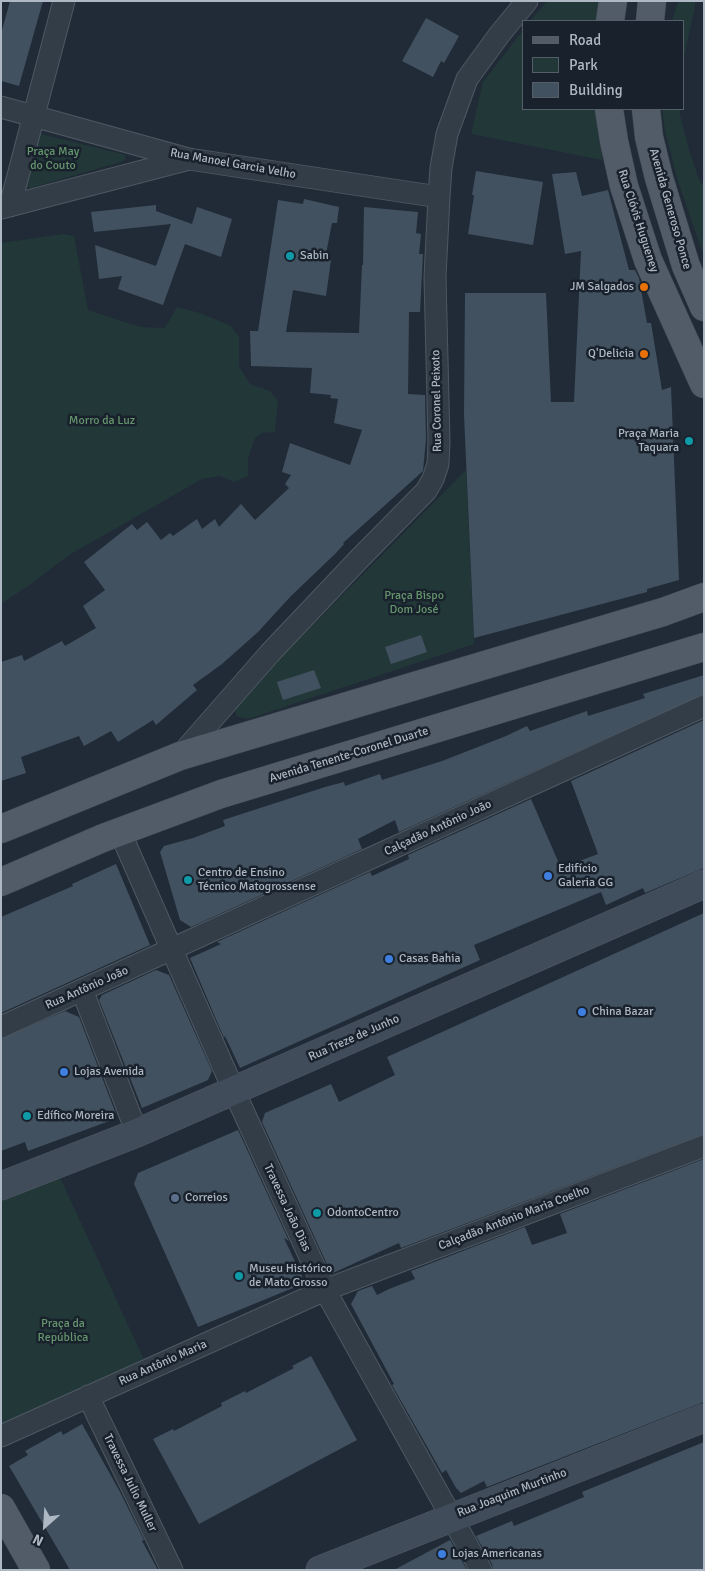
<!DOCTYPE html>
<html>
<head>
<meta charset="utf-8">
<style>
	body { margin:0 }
	#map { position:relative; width:705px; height:1571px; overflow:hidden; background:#202b37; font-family:Signika,sans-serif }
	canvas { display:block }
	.frame { position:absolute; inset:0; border:2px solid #adb8c4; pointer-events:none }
	.legend { position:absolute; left:522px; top:20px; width:162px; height:90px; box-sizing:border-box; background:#19222c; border:1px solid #545e69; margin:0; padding:6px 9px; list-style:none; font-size:15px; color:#adb8c4 }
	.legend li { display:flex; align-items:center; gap:10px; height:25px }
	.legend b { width:25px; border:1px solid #545e69 }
	.north { position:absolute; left:20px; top:1501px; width:50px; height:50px; -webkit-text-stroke:4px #19222c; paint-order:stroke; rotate:206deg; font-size:14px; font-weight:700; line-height:20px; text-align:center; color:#adb8c4 }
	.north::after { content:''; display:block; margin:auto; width:18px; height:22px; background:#adb8c4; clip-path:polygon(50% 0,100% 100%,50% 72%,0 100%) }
</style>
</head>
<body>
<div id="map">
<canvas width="705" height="1571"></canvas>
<div class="frame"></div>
<ul class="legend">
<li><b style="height:6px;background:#515c68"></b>Road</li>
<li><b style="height:14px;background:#223738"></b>Park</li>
<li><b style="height:14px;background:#42515f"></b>Building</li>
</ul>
<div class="north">N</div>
</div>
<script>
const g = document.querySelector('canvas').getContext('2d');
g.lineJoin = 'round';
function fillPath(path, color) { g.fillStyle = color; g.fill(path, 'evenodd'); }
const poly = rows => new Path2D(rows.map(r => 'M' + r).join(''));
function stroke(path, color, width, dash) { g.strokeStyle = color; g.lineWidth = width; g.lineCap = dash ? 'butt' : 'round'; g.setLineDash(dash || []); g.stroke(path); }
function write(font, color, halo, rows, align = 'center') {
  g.font = font + ' Signika,sans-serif'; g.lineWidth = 5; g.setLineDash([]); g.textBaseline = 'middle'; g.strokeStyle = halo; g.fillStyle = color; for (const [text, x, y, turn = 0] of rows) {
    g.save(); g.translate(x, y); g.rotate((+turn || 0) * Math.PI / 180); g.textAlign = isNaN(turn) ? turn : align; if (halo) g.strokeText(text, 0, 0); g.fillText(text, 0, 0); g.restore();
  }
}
fillPath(poly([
	[547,1,609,1,606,21,530,21],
	[678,1,695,1,695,7,684,57,684,21,672,21],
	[524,29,524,109,601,109,602,160,471,134,483,82],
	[662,109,680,109,680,115,690,153,700,182,704,186,704,257,677,178,665,131],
	[37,133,126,155,124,161,31,188,24,186],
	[63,234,74,236,88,310,140,327,165,328,177,307,200,313,231,326,239,337,239,366,250,384,270,391,278,401,275,432,262,433,255,438,248,458,248,476,234,482,220,476,202,479,69,555,31,584,1,604,1,243],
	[466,470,474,644,248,719,239,717,236,715,235,708,238,701],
	[58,1173,146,1364,1,1429,1,1195]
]), '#223738');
fillPath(poly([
	[10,1,43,1,19,86,1,81,1,34],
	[426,18,459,36,444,63,441,61,433,77,402,61],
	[476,171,543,182,533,245,468,234,474,195,472,195],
	[576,172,582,196,608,190,629,270,635,270,639,278,647,323,651,323,662,390,671,387,679,580,647,589,647,592,474,638,464,415,465,293,546,293,551,402,574,402,581,251,565,254,552,174],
	[304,199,339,207,337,223,332,223,325,259,331,260,326,296,293,290,286,332,359,333,362,265,363,265,364,207,418,212,416,233,421,234,419,254,423,254,420,312,409,312,408,394,425,395,426,439,423,471,343,543,344,544,335,554,291,596,258,632,222,664,193,685,197,690,156,725,153,720,118,742,111,731,84,746,79,736,21,757,26,773,1,781,1,662,22,655,24,661,62,641,65,646,96,628,83,606,105,590,84,562,132,524,137,530,147,522,161,540,170,533,173,536,197,519,202,529,215,519,219,527,241,504,255,520,289,488,285,484,291,475,282,472,290,443,350,465,362,430,334,423,338,399,330,398,331,395,310,393,312,368,251,366,250,331,258,331,278,200,303,204],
	[156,205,156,211,192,224,197,207,232,219,221,257,185,244,163,305,118,289,122,276,99,279,95,245,156,266,171,224,94,232,91,212],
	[421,635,427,652,391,664,385,647],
	[314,670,321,688,283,700,277,682],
	[704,675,704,694,399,832,395,820,358,839,362,849,191,927,180,920,160,852,164,846,193,838,225,826,223,820,325,787,344,782,345,786,380,774,382,780,442,761,506,736,527,726,530,731,587,711,588,716,645,698,643,694],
	[704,720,704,868,645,893,643,888,606,905,601,892,474,945,480,960,240,1068,225,1036,224,1038,190,958,221,944,217,942,370,872,372,876,409,859,408,855,531,799,561,868,598,854,571,781],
	[116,864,150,945,1,1013,1,917,73,886,72,884],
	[704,913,704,1134,401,1248,399,1243,333,1273,330,1271,262,1122,265,1113,331,1084,339,1102,395,1075,387,1057],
	[156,970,169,975,212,1071,208,1080,142,1108,99,1000,102,995],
	[65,1011,79,1017,116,1114,112,1120,28,1151,25,1142,1,1151,1,1039],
	[238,1130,289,1241,284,1238,305,1283,198,1327,134,1184,138,1173],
	[704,1159,704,1402,487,1487,484,1481,461,1493,456,1488,446,1470,442,1473,392,1385,394,1384,351,1304,358,1291,372,1286,377,1295,389,1289,415,1279,411,1271,525,1227,532,1245,567,1233,560,1214],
	[311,1356,357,1440,199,1524,153,1439,173,1429,174,1431,222,1406,221,1403,245,1391,246,1393,294,1368,292,1366],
	[82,1424,119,1490,144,1540,142,1541,158,1570,70,1570,9,1466,28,1455,25,1451,61,1431,63,1435],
	[704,1442,704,1570,493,1570,492,1564,476,1536,512,1521,514,1526,584,1497,582,1492],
	[450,1540,467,1570,394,1570]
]), '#42515f');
const street = poly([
	[1,107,189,159,439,197],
	[10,206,64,1],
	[1,208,189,159],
	[180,756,270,653,360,558,426,491,433,479,438,464,439,442,435,277,439,197,441,168,447,134,467,79,499,35,527,1],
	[120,832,234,1091,325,1290,481,1570],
	[82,990,137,1133],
	[1,1027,704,706],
	[88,1396,172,1570],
	[1,1436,325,1290,704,1146]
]);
const secondary = poly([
	[1,1186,137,1133,704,884],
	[320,1570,704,1418]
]);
const primary = poly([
	[610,21,613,1],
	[650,21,652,1],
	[609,109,614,141,624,186,648,260,704,384],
	[646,109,649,137,659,178,686,266,704,307],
	[1,829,180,756,663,612,704,597],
	[1,882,103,838,221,794,704,647],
	[1,1508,36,1570]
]);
stroke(street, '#4e5862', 23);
stroke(secondary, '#4e5862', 29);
stroke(primary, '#3d4651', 29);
stroke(street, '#333d48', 21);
stroke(secondary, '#414c5b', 28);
stroke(primary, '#515c68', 28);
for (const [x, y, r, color] of [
	[290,256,5,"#0f9aa8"],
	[644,287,5,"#e8710a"],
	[644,354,5,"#e8710a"],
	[689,441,5,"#0f9aa8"],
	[548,876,5,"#3f7fe0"],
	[188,880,5,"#0f9aa8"],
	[389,959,5,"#3f7fe0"],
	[582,1012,5,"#3f7fe0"],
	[64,1072,5,"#3f7fe0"],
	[27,1116,5,"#0f9aa8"],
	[175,1198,5,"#5c6f8a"],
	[317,1213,5,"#0f9aa8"],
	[239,1276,5,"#0f9aa8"],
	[442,1554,5,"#3f7fe0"]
]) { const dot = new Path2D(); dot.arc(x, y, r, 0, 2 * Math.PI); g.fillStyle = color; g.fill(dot); stroke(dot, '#19222c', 2); }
write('12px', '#65956d', '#19222c', [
	["Praça May",53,152],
	["do Couto",53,166],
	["Morro da Luz",102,421],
	["Praça Bispo",414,596],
	["Dom José",414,610],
	["Praça da",63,1324],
	["República",63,1338]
]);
write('12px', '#adb8c4', '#19222c', [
	["Rua Manoel Garcia Velho",233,164,10],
	["Avenida Generoso Ponce",670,209,74],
	["Rua Clóvis Hugueney",638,221,72],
	["Rua Coronel Peixoto",437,401,-91],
	["Avenida Tenente-Coronel Duarte",349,755,-17],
	["Calçadão Antônio João",438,828,-25],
	["Rua Antônio João",87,988,-24],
	["Rua Treze de Junho",354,1038,-24],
	["Travessa João Dias",287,1208,65],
	["Calçadão Antônio Maria Coelho",514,1218,-21],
	["Rua Antônio Maria",163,1363,-24],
	["Travessa Julio Muller",130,1483,64],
	["Rua Joaquim Murtinho",512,1493,-21]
]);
write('12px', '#adb8c4', '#19222c', [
	["Sabin",300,256],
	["JM Salgados",634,287,"right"],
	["Q'Delicia",634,354,"right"],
	["Praça Maria",679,434,"right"],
	["Taquara",679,448,"right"],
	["Edifício",558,869],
	["Galeria GG",558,883],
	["Centro de Ensino",198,873],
	["Técnico Matogrossense",198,887],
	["Casas Bahia",399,959],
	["China Bazar",592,1012],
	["Lojas Avenida",74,1072],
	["Edífico Moreira",37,1116],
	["Correios",185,1198],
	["OdontoCentro",327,1213],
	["Museu Histórico",249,1269],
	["de Mato Grosso",249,1283],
	["Lojas Americanas",452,1554]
], 'left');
</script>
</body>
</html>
